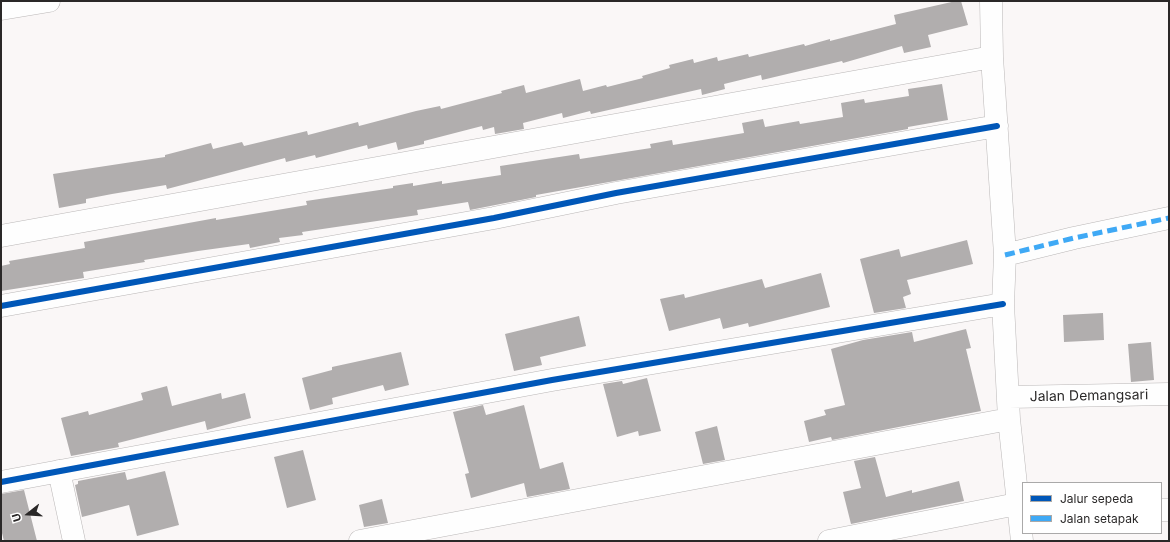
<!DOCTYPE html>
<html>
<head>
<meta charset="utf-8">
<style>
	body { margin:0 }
	#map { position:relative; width:1170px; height:542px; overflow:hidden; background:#faf7f7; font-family:Inter,sans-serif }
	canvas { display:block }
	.frame { position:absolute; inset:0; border:2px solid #2a2828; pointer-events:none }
	.legend { position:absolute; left:1022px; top:482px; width:140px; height:52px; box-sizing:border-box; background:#fff; border:1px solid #aaa9a9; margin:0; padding:5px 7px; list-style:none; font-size:12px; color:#2a2828 }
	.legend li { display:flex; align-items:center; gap:8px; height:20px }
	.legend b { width:20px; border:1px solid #aaa9a9 }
	.north { position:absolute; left:8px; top:494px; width:40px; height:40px; -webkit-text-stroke:3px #fff; paint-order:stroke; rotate:253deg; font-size:11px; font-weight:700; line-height:16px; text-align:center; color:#2a2828 }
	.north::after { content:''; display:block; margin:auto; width:14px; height:18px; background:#2a2828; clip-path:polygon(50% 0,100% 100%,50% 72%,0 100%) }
</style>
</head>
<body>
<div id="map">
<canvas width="1170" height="542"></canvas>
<div class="frame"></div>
<ul class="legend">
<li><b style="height:5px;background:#0057b8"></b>Jalur sepeda</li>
<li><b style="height:5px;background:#3fa9f5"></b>Jalan setapak</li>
</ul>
<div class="north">U</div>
</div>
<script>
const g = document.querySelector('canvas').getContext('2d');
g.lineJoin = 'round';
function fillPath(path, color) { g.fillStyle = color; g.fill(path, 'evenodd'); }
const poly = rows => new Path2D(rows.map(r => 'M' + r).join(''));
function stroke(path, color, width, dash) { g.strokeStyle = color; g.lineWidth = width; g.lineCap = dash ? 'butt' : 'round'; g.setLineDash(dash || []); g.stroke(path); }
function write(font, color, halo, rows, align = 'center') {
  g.font = font + ' Inter,sans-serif'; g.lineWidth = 3.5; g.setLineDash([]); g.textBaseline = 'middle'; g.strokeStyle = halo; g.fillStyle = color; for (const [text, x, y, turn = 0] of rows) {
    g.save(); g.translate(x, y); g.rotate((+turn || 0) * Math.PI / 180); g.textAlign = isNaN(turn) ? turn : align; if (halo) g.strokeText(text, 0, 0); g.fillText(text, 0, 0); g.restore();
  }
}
fillPath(poly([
	[956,1,961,1,968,25,928,35,931,47,904,53,902,46,843,63,842,61,762,80,761,75,724,84,725,89,702,95,701,89,591,114,590,111,563,118,562,113,523,123,524,129,495,134,494,127,483,130,482,126,424,141,424,144,398,150,396,142,368,149,367,145,316,158,315,155,286,162,285,158,167,189,166,185,112,194,86,199,86,203,59,208,53,174,165,157,165,155,211,143,213,149,242,142,244,146,307,131,308,135,358,122,359,126,416,111,440,106,441,109,502,93,501,91,524,85,526,93,580,79,583,91,606,85,607,87,643,78,642,76,670,68,669,65,693,59,694,63,717,57,718,61,748,54,749,57,804,44,805,46,830,39,830,41,896,24,894,15],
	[942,84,948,120,908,127,908,129,536,195,536,197,470,210,468,202,417,210,418,215,302,232,303,235,279,238,280,242,250,248,249,244,198,251,144,260,145,262,83,272,84,278,1,291,1,266,10,264,9,261,85,248,84,242,216,218,216,220,241,216,307,205,306,201,393,188,393,186,413,183,413,186,442,181,442,184,501,175,500,166,579,154,580,159,651,148,650,144,672,140,673,145,744,133,742,123,763,119,765,127,799,121,800,124,843,117,841,103,864,99,865,103,909,96,908,89],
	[967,240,973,264,907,280,911,294,903,297,906,308,874,313,860,259,899,249,901,257],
	[821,273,830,307,749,327,748,323,723,329,720,318,669,331,660,299,684,294,685,298,762,279,765,288],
	[1103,313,1104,340,1064,342,1063,315],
	[579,316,586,346,540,357,542,365,514,371,505,334],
	[966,329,971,348,966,349,981,411,832,440,831,437,809,442,804,421,826,415,824,410,845,405,831,349,863,340,912,332,914,342],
	[1151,342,1154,380,1131,382,1128,344],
	[401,352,409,385,385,391,383,385,332,398,333,404,310,410,302,378,332,370,332,367],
	[647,378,661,431,639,436,638,431,617,437,603,384,622,381,623,384],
	[167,386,172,406,221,393,222,399,245,393,251,418,207,430,205,421,118,443,119,447,71,456,61,418,88,411,89,415,143,400,141,393],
	[483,405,486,415,524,405,540,469,563,462,570,489,527,497,524,483,471,498,465,474,469,473,453,412],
	[717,426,725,460,703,464,695,432],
	[303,450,316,500,287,508,274,457],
	[875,457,886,497,912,490,912,493,959,481,964,501,851,524,843,492,861,488,854,461],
	[165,471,179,525,137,536,129,505,82,517,75,485,78,484,78,481,125,472,127,480],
	[24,490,37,541,4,541,1,529,1,494],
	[382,499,388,523,364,527,359,505]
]), '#b1aeae');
const minor = poly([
	[991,1,992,57,1005,255,1003,304,1009,419,1022,541],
	[1,9,49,1],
	[1,236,992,57],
	[1005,255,1074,238,1169,218],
	[1,306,494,218,616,193,997,126],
	[1009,397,1169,394],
	[59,471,74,541],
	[1,482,552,380,1003,304],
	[1161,510,1169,510],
	[360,541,1009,419],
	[829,541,1017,504,1023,505]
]);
stroke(minor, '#bab7b7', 23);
stroke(minor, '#fefefe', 22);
stroke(poly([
	[1005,255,1074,238,1169,218]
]), '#3fa9f5', 5, [10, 5]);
stroke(poly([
	[1,306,494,218,616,193,997,126],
	[1,482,552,380,1003,304]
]), '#0057b8', 6);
write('14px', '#2a2828', '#fff', [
	["Jalan Demangsari",1089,396,-1]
]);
</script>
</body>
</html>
